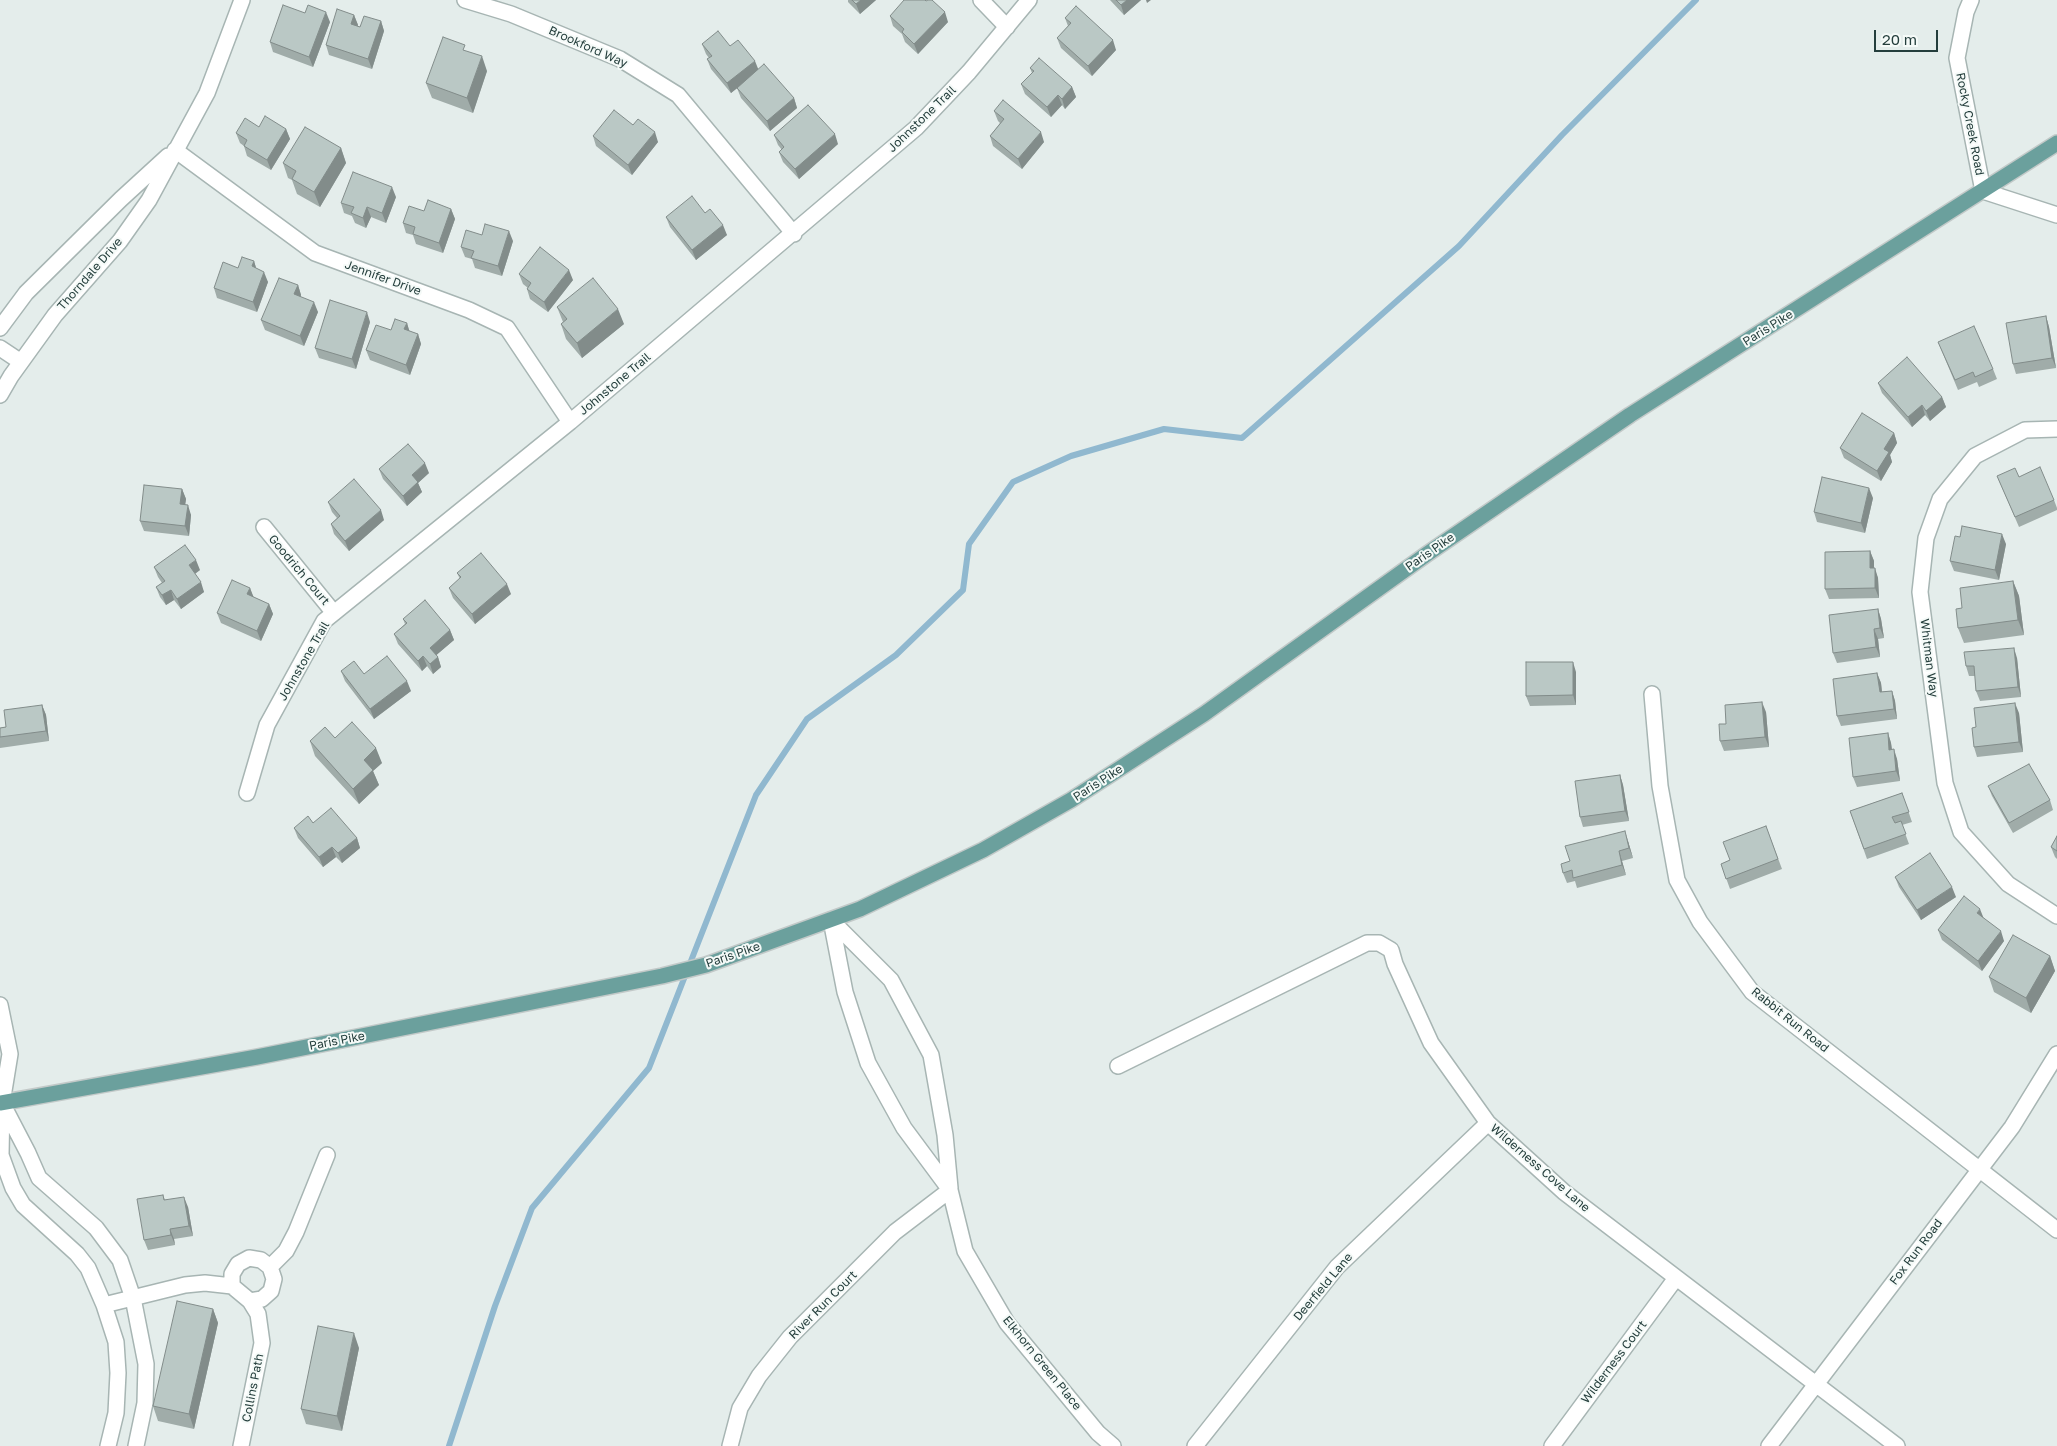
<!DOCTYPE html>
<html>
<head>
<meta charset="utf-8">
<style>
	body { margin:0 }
	#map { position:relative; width:2057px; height:1446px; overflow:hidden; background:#e4edeb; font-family:"Golos Text",sans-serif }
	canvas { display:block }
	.scale { position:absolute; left:1874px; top:30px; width:64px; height:22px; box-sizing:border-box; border:2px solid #243e3c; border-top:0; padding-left:6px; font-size:15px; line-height:18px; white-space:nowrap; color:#243e3c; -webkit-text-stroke:4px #f5faf8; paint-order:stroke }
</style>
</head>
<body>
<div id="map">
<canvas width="2057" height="1446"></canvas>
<div class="scale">20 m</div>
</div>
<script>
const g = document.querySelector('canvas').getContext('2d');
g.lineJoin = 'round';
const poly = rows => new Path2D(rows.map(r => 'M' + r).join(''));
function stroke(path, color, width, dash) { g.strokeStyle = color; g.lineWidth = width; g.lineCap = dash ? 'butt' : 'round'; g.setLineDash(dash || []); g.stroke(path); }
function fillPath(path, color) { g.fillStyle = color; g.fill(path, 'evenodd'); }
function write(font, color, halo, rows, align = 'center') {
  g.font = font + ' "Golos Text",sans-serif'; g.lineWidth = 4; g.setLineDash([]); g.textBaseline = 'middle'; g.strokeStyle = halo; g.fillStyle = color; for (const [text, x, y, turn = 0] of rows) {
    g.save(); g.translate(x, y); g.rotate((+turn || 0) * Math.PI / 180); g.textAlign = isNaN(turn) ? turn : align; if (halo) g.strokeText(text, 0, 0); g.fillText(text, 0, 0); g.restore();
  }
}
stroke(poly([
	[449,1446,495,1306,532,1208,649,1068,756,795,807,719,896,655,963,590,969,544,1013,482,1071,456,1164,429,1242,438,1459,246,1562,135,1696,0]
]), '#90b8cf', 6);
const minor = poly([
	[465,0,511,14,620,59,678,95,794,234],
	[981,0,1007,27],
	[1971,0,1966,12,1957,58,1983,191,2057,215],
	[175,150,315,253,469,310,507,328,570,422],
	[0,328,26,293,121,199,168,156],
	[0,348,21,362],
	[0,395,11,376,55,315,120,241,149,200,207,93,242,0],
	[2057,429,2025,430,1975,456,1940,499,1926,538,1920,592,1945,783,1961,832,2008,884,2057,916],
	[264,527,334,613],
	[1652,694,1660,786,1677,880,1700,922,1752,992,2057,1230],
	[247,793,267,725,324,621,570,422,916,128,969,72,1029,0],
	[831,920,845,992,868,1063,904,1128,950,1190,965,1251,1007,1323,1098,1433,1113,1446],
	[831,920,891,980,931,1055,945,1135,950,1188],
	[0,1005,10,1054,2,1103,1,1155,13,1188,23,1205,77,1254,88,1268,104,1305,116,1342,118,1373,116,1413,108,1446],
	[1118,1066,1367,943,1379,943,1391,950,1395,964,1431,1043,1488,1123,1564,1192,1897,1446],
	[3,1105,28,1153,39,1178,96,1228,120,1260,133,1298,146,1364,145,1403,136,1446],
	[270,1267,286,1251,296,1232,327,1155],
	[232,1286,232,1274,238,1264,249,1258,261,1260,270,1267,274,1279,271,1291,262,1299,250,1301],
	[104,1305,185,1285,205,1283,232,1286,250,1301,258,1314,262,1343,241,1446],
	[730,1446,740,1408,759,1376,790,1337,895,1232,950,1190],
	[1195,1446,1337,1267,1488,1123],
	[1552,1446,1676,1278],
	[1769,1446,2012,1127,2057,1054]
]);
const major = poly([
	[0,1103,257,1057,662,976,706,965,860,909,983,850,1071,800,1204,714,1427,554,1630,415,2057,143]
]);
stroke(minor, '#a7b5b3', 18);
stroke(major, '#c2c9c8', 18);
stroke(minor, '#fff', 15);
stroke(major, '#6ba09d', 15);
fillPath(poly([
	[848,0,876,0,860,14,848,2],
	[1110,0,1141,0,1124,15],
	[305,13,330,22,313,67,273,52,270,42],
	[354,15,358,25,357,26,360,27,381,21,384,31,372,69,329,55,326,45],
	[890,16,948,22,918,54,905,42,902,34,893,26],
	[1065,18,1116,50,1092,76,1061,48,1057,38,1068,26],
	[702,44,730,46,794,98,797,108,770,131,741,98,737,88,731,93,711,69,707,59,709,58,706,54],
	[1030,68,1072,87,1076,97,1065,109,1062,105,1051,117,1025,94,1021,84,1032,73],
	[487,71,473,113,432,98,426,83],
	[994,111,1044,142,1022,169,993,146,990,136,1000,123,998,121],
	[633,125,658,142,632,175,596,146,593,136],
	[259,127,286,129,290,139,271,170,247,156,244,146,240,143,236,133],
	[774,135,838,144,799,179,783,162,779,152,782,150,778,145],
	[341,148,346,163,320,207,297,194,292,180,288,178,283,163],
	[396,197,386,223,371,217,366,228,355,223,352,216,344,213,341,203],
	[451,209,455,219,443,253,416,244,413,235,406,233,403,223,424,211],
	[705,213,727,235,696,260,670,227,666,217],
	[482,235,513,241,502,276,475,268,472,259,465,257,461,247],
	[254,261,256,268,268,282,257,312,217,298,214,288,238,268],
	[519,274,573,280,548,312,530,299,527,289,528,288,523,284],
	[298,285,301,295,301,297,318,312,304,346,265,330,261,320],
	[557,307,624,324,582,358,566,339,561,324,563,322],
	[2046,316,2049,327,2056,368,2016,374,2013,364],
	[370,322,356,369,319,358,315,348],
	[407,323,409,331,418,334,421,344,410,375,370,360,366,350],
	[1938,342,1993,369,1997,379,1979,387,1977,382,1958,390],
	[1878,383,1942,397,1946,407,1930,421,1925,415,1912,427,1882,393],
	[1894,433,1897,443,1890,455,1892,462,1881,481,1844,458,1840,448],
	[379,469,429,473,418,483,422,492,407,506,383,479],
	[1997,476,2054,500,2057,508,2057,510,2019,527],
	[182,489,186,499,185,504,191,515,189,536,144,531,140,521],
	[1873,498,1865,533,1817,522,1814,512],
	[328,502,384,520,349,551,334,534,331,524,337,518,332,512],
	[1960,537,2006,544,1999,580,1954,571,1950,561],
	[1870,551,1874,561,1874,568,1878,578,1879,598,1829,599,1825,589],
	[154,567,200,570,195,574,204,592,181,609,174,600,166,605,160,597,156,587,162,583,158,577],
	[457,573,511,594,475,624,453,598,449,588,460,579],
	[2013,581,2019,596,2024,635,1964,643,1958,628,1962,608],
	[250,588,253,597,269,604,273,614,261,641,221,623,217,613],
	[1878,609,1881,619,1884,638,1878,639,1880,657,1837,663,1833,653],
	[403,619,450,630,454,640,436,655,438,657,441,667,433,674,427,666,422,671,398,644,394,634,405,624],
	[2017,658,2021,697,1980,701,1976,691,1975,676,1969,676,1966,666],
	[341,671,364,674,411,691,374,719,345,681],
	[1576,672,1576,705,1530,706,1526,696],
	[1877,673,1881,683,1882,692,1892,691,1895,701,1897,719,1841,726,1837,716],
	[42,705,46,715,49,741,0,748,0,728,6,727],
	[1766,712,1769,747,1724,751,1720,741,1726,724],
	[2019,713,2023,752,1977,757,1974,747,1976,727],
	[1888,733,1891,743,1892,749,1897,759,1900,781,1857,787,1853,777],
	[335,738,382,763,373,771,379,785,359,804,315,756,310,741],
	[1620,775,1623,785,1629,821,1583,827,1580,817],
	[1988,786,2050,800,2053,810,2013,833,1992,796],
	[1902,793,1912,822,1902,825,1909,844,1867,859,1850,811],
	[313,823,357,838,360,848,342,863,336,857,323,867,298,838,294,828],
	[1766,826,1782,869,1730,889,1721,864,1730,860],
	[2057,836,2057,859,2055,857,2051,847],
	[1628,841,1633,858,1622,861,1626,875,1577,888,1575,881,1567,883,1563,873,1570,861],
	[1895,877,1956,897,1921,920,1899,887],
	[1984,918,2004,941,1982,971,1942,940,1938,930],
	[2050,956,2055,971,2031,1013,1994,992,1989,977],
	[163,1195,165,1200,188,1207,193,1236,174,1239,175,1245,148,1250,144,1240],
	[213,1309,218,1323,194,1429,158,1421,153,1406],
	[359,1348,342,1431,306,1424,301,1409]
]), '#a0aca9');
fillPath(poly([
	[861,0,876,0,860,14,856,4],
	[1127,0,1141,0,1124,15,1121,5],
	[1146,0,1151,0,1147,3],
	[326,12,330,22,313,67,309,57],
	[945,12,948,22,918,54,914,44],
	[354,15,358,25,355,34,351,24],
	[381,21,384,31,372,69,368,59],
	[1113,40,1116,50,1092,76,1088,66],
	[482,56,487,71,473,113,467,98],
	[755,61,759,71,731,93,727,83],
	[1072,87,1076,97,1065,109,1062,99],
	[1058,95,1062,105,1051,117,1047,107],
	[794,98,797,108,770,131,767,121],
	[286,129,290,139,271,170,267,160],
	[655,132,658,142,632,175,628,165],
	[1041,132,1044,142,1022,169,1018,159],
	[835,134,838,144,799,179,795,169],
	[341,148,346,163,320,207,314,192],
	[392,187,396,197,386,223,382,213],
	[367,207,371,217,366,228,363,218],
	[451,209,455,219,443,253,439,243],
	[723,225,727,235,696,260,692,250],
	[509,231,513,241,502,276,498,266],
	[254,261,257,271,252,266],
	[569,270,573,280,548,312,544,302],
	[264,272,268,282,257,312,253,302],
	[298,285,301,295,297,304,294,294],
	[314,302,318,312,304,346,300,336],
	[618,309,624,324,582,358,577,343],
	[367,312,370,322,356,369,352,359],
	[2046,316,2049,327,2056,368,2052,358],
	[407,323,410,333,404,329],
	[418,334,421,344,410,375,406,365],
	[1942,397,1946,407,1930,421,1926,411],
	[1922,405,1925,415,1912,427,1908,417],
	[1894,433,1897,443,1890,455,1892,462,1881,481,1877,471,1884,449],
	[425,463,429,473,418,483,422,492,407,506,403,496,412,475],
	[1869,488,1873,498,1865,533,1861,523],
	[182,489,186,499,184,514,180,504],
	[188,505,191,515,189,536,185,526],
	[381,510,384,520,349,551,345,541],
	[2002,534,2006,544,1999,580,1995,570],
	[1870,551,1874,561,1874,578,1870,568],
	[196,560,200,570,193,575,189,565],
	[1875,568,1878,578,1879,598,1875,588],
	[2013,581,2019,596,2024,635,2018,620],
	[201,582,204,592,181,609,177,599],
	[507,584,511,594,475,624,472,614],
	[250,588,254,598,247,594],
	[171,590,174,600,166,605,162,595],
	[269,604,273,614,261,641,257,631],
	[1878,609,1881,619,1884,638,1880,628],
	[1874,629,1878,639,1880,657,1876,647],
	[450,630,454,640,433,658,430,648],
	[2014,648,2017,658,2021,697,2018,687],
	[423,656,427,666,422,671,418,661],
	[438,657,441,667,433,674,430,664],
	[1573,662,1576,672,1576,705,1573,695],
	[1877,673,1881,683,1883,702,1880,692],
	[407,681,411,691,374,719,370,709],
	[1892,691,1895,701,1897,719,1894,709],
	[1762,702,1766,712,1769,747,1765,737],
	[2015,703,2019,713,2023,752,2019,742],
	[42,705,46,715,49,741,46,731],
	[1888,733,1891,743,1893,760,1889,750],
	[376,748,382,763,373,771,379,785,359,804,353,789,364,760],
	[1894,749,1897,759,1900,781,1896,771],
	[1620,775,1623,785,1629,821,1625,811],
	[1625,831,1628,841,1633,858,1629,848],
	[357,838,360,848,342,863,338,853],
	[332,847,336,857,323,867,319,857],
	[1619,851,1622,861,1626,875,1622,865],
	[1952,887,1956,897,1921,920,1917,910],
	[1980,909,1984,919,1977,913],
	[2001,931,2004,941,1982,971,1978,961],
	[2050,956,2055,971,2031,1013,2026,998],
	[184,1197,188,1207,193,1236,189,1226],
	[170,1229,174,1239,175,1245,171,1235],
	[213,1309,218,1323,194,1429,189,1414],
	[354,1333,359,1348,342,1431,337,1416]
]), '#828c8a');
const building = poly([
	[852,0,861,0,856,4,852,0],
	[904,0,925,0,926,1,928,0,932,0,945,12,914,44,902,32,904,29,890,16,904,0],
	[1116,0,1127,0,1121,5,1116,0],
	[283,5,305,13,308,5,326,12,309,57,270,42,283,5],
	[1076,6,1113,40,1088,66,1057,38,1071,23,1065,18,1076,6],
	[337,9,354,15,351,24,360,27,364,16,381,21,368,59,326,45,337,9],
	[718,31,730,46,738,40,755,61,727,83,707,59,712,56,702,44,718,31],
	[443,37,465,45,463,50,482,56,467,98,426,83,443,37],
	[1039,58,1072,87,1062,99,1058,95,1047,107,1021,84,1034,71,1030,68,1039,58],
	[764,64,794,98,767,121,737,88,764,64],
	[1003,100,1041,132,1018,159,990,136,1004,119,994,111,1003,100],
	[808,105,835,134,795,169,779,152,784,147,774,135,808,105],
	[614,110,633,125,638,119,655,132,628,165,593,136,614,110],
	[265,116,286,129,267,160,244,146,247,140,236,133,245,118,259,127,265,116],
	[305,127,341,148,314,192,292,179,296,171,283,163,305,127],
	[353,172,392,187,382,213,367,207,363,218,351,213,354,207,341,203,353,172],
	[692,196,705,213,710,209,723,225,692,250,666,217,692,196],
	[428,200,451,209,439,243,413,234,415,227,403,223,409,206,424,211,428,200],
	[485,224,509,231,498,266,471,258,474,251,461,247,466,230,482,235,485,224],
	[540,247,569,270,544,302,527,289,531,283,519,274,540,247],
	[242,257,254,261,252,266,264,272,253,302,214,288,223,262,238,268,242,257],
	[279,278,298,285,294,294,314,302,300,336,261,320,279,278],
	[593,278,618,309,577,343,561,324,567,319,557,307,593,278],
	[330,300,367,312,352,359,315,348,330,300],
	[2046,316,2052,358,2013,364,2006,323,2046,316],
	[395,319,407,323,404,329,418,334,406,365,366,350,376,325,391,330,395,319],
	[1974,326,1993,369,1975,377,1973,372,1955,380,1938,342,1974,326],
	[1907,357,1942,397,1926,411,1922,405,1908,417,1878,383,1907,357],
	[1862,413,1894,433,1884,449,1889,452,1877,471,1840,448,1862,413],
	[408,444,425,463,412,475,418,482,403,496,379,469,408,444],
	[2040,467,2054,500,2015,517,1997,476,2015,468,2019,477,2040,467],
	[1822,477,1869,488,1861,523,1814,512,1822,477],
	[354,479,381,510,345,541,331,524,340,516,328,502,354,479],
	[144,485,182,489,180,504,188,505,185,526,140,521,144,485],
	[1962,526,2002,534,1995,570,1950,561,1955,536,1960,537,1962,526],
	[185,545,196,560,189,565,201,582,177,599,171,590,162,595,156,587,165,581,154,567,185,545],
	[1870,551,1870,568,1875,568,1875,588,1825,589,1825,552,1870,551],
	[481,553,507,584,472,614,449,588,461,577,457,573,481,553],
	[232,580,250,588,247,594,269,604,257,631,217,613,232,580],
	[2013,581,2018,620,1958,628,1956,609,1962,608,1960,588,2013,581],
	[425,600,450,630,430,648,438,657,430,664,423,656,418,661,394,634,407,623,403,619,425,600],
	[1878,609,1880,628,1874,629,1876,647,1833,653,1829,615,1878,609],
	[2014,648,2018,687,1976,691,1974,666,1966,666,1964,652,2014,648],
	[387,656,407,681,370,709,341,671,354,661,364,674,387,656],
	[1526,662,1573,662,1573,695,1526,696,1526,662],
	[1877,673,1880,692,1892,691,1894,709,1837,716,1833,679,1877,673],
	[1762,702,1765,737,1720,741,1719,724,1726,724,1725,705,1762,702],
	[2015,703,2019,742,1974,747,1972,728,1976,727,1974,708,2015,703],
	[42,705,46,731,0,737,0,728,6,727,4,710,42,705],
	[352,722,376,748,364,760,373,770,353,789,310,741,325,727,335,738,352,722],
	[1888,733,1889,750,1894,749,1896,771,1853,777,1849,738,1888,733],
	[2029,764,2050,800,2009,823,1988,786,2029,764],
	[1620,775,1625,811,1580,817,1575,781,1620,775],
	[1902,793,1909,812,1892,817,1895,823,1901,821,1906,834,1864,849,1850,811,1902,793],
	[331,808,357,838,338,853,332,847,319,857,294,828,308,816,313,823,331,808],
	[1766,826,1778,859,1726,879,1721,864,1730,860,1723,842,1766,826],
	[1625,831,1629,848,1619,851,1622,865,1573,878,1572,870,1563,873,1561,864,1570,861,1565,846,1625,831],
	[2057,836,2057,851,2051,847,2057,836],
	[1930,853,1952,887,1917,910,1895,877,1930,853],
	[1964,896,1980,909,1977,913,2001,931,1978,961,1938,930,1964,896],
	[2013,935,2050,956,2026,998,1989,977,2013,935],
	[163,1195,164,1200,184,1197,189,1226,170,1229,171,1235,144,1240,137,1199,163,1195],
	[177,1301,213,1309,189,1414,153,1406,177,1301],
	[318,1326,354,1333,337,1416,301,1409,318,1326]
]);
fillPath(building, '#bac8c5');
stroke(building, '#828c8a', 1);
write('12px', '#243e3c', '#f5faf8', [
	["Brookford Way",588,47,24],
	["Johnstone Trail",922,119,-44],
	["Rocky Creek Road",1970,124,79],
	["Thorndale Drive",90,274,-49],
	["Jennifer Drive",383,278,20],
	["Paris Pike",1768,328,-32],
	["Johnstone Trail",615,384,-40],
	["Paris Pike",1430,552,-35],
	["Goodrich Court",299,570,50],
	["Whitman Way",1929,658,83],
	["Johnstone Trail",304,661,-60],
	["Paris Pike",1098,783,-33],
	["Paris Pike",733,955,-19],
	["Rabbit Run Road",1790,1020,39],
	["Paris Pike",337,1041,-11],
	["Wilderness Cove Lane",1540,1168,41],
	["Fox Run Road",1916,1252,-53],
	["Deerfield Lane",1323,1287,-50],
	["River Run Court",823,1305,-45],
	["Wilderness Court",1614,1362,-53],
	["Elkhorn Green Place",1042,1363,51],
	["Collins Path",253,1388,-79]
]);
</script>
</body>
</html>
